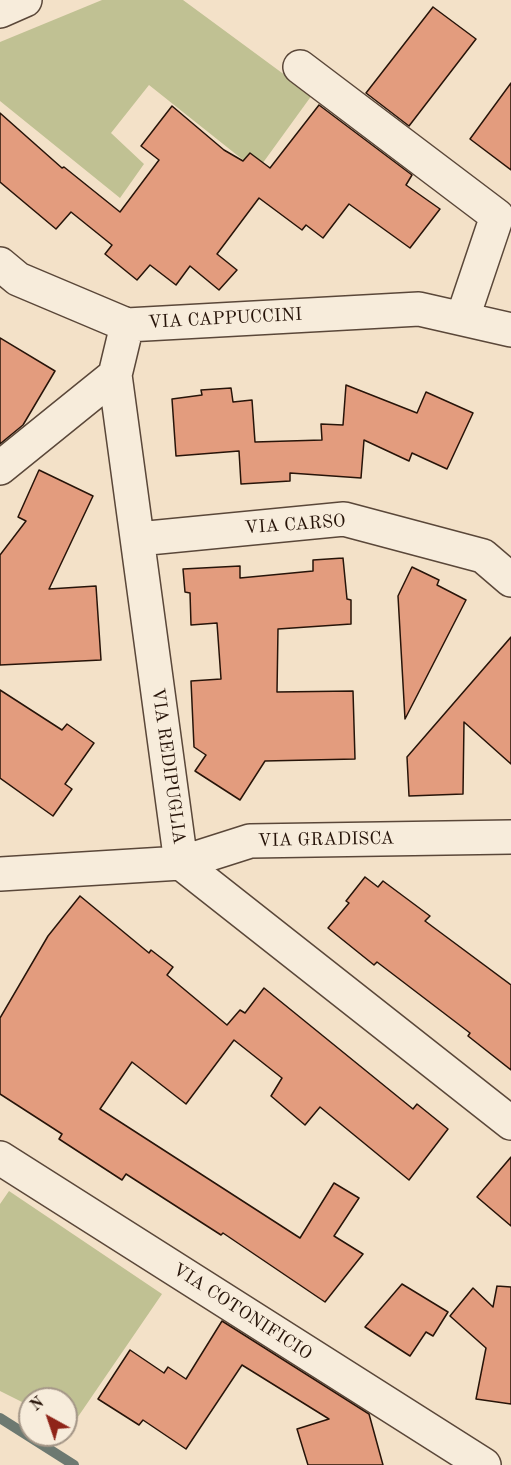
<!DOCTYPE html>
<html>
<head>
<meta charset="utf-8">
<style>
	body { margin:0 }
	#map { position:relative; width:511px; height:1465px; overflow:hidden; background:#f3e1c8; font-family:"Old Standard TT",serif }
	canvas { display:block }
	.north { position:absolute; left:18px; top:1387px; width:60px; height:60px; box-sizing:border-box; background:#f7ecdb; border:2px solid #a49687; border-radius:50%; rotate:320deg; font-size:16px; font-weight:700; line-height:24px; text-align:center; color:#271409 }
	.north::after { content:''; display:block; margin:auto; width:21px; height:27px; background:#8f2418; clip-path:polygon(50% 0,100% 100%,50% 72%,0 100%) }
</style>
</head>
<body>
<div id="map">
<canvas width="511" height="1465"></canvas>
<div class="north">N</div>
</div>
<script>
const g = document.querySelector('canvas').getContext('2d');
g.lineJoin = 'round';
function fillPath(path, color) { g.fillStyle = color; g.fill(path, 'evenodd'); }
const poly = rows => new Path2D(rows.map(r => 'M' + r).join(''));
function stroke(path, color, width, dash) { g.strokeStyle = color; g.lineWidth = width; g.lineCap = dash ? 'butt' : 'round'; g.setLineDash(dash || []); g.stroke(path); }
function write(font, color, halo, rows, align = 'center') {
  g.font = font + ' "Old Standard TT",serif'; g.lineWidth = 4.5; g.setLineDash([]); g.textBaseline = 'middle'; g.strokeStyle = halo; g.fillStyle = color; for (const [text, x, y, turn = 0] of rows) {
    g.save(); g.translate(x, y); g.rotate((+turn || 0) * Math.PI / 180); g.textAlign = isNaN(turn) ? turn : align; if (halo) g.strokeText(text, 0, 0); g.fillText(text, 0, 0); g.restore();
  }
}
fillPath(poly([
	[102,0,183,0,312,95,257,171,149,85,111,133,144,164,120,198,0,101,0,42],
	[9,1191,162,1294,71,1427,66,1425,66,1399,30,1399,30,1406,0,1391,0,1204]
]), '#c0c193');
stroke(poly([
	[0,1418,74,1465]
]), '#6d7971', 10);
const building = poly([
	[433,7,476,39,409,126,366,93,433,7],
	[511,83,511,170,470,139,511,83],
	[319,105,412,175,406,185,440,209,410,248,349,204,323,238,306,225,302,230,259,198,217,254,237,270,219,290,190,266,176,285,150,265,137,280,105,254,112,245,71,212,56,229,0,182,0,113,62,168,64,167,120,212,159,160,141,146,172,106,224,150,243,161,250,153,270,168,319,105],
	[0,338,55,371,23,425,0,444,0,338],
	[346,385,417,413,426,392,473,413,447,469,412,453,409,461,364,440,361,478,290,473,290,481,241,484,239,451,176,456,172,399,202,395,201,390,231,388,233,402,252,400,255,442,322,440,321,424,343,425,346,385],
	[39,470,93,496,49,589,96,586,101,660,0,665,0,555,26,521,18,517,39,470],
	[343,558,347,599,351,600,351,624,278,629,277,692,353,691,355,759,265,761,240,800,195,771,206,755,194,747,191,681,221,679,217,623,191,625,190,593,185,592,183,569,240,566,240,578,313,571,313,560,343,558],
	[412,567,439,580,437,585,466,600,405,719,398,596,412,567],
	[511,637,511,764,464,722,463,794,409,796,407,757,511,637],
	[0,690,62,730,67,724,94,743,65,784,72,789,53,816,0,778,0,690],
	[365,877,378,887,383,881,430,916,425,921,511,985,511,1070,468,1036,470,1033,377,962,374,965,328,928,349,903,346,901,365,877],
	[80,896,149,953,151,950,173,967,167,975,227,1025,240,1010,245,1013,264,988,413,1109,417,1104,448,1129,409,1180,320,1107,305,1125,271,1096,282,1078,234,1040,186,1104,132,1062,100,1109,300,1238,334,1183,359,1198,334,1236,363,1254,325,1302,223,1233,221,1235,126,1174,122,1180,59,1139,62,1134,0,1094,0,1018,48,936,80,896],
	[511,1157,511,1226,477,1197,511,1157],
	[402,1284,448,1312,433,1336,426,1332,410,1356,365,1327,402,1284],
	[497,1286,511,1287,511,1404,476,1399,486,1348,450,1316,473,1288,493,1307,497,1286],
	[222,1321,369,1414,383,1465,308,1465,297,1429,329,1419,242,1365,186,1449,143,1420,139,1425,98,1399,130,1350,164,1373,168,1367,186,1379,222,1321]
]);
fillPath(building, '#e39c7e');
stroke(building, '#271409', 1.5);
const minor = poly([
	[0,11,25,0],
	[300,67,497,216,463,317],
	[0,264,18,279,127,325,419,309,511,330],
	[127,325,115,375,181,863,511,1123],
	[0,468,115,375],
	[138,539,344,519,483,556,511,580],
	[0,874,181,863,250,841,511,837],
	[0,1158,484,1465]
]);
stroke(minor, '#5a4739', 36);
stroke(minor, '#f7ecdb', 33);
write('18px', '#271409', '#f7ecdb', [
	["VIA CAPPUCCINI",225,319,-3],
	["VIA CARSO",295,525,-4],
	["VIA REDIPUGLIA",168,766,82],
	["VIA GRADISCA",326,840,-1],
	["VIA COTONIFICIO",242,1312,33]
]);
</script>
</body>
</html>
